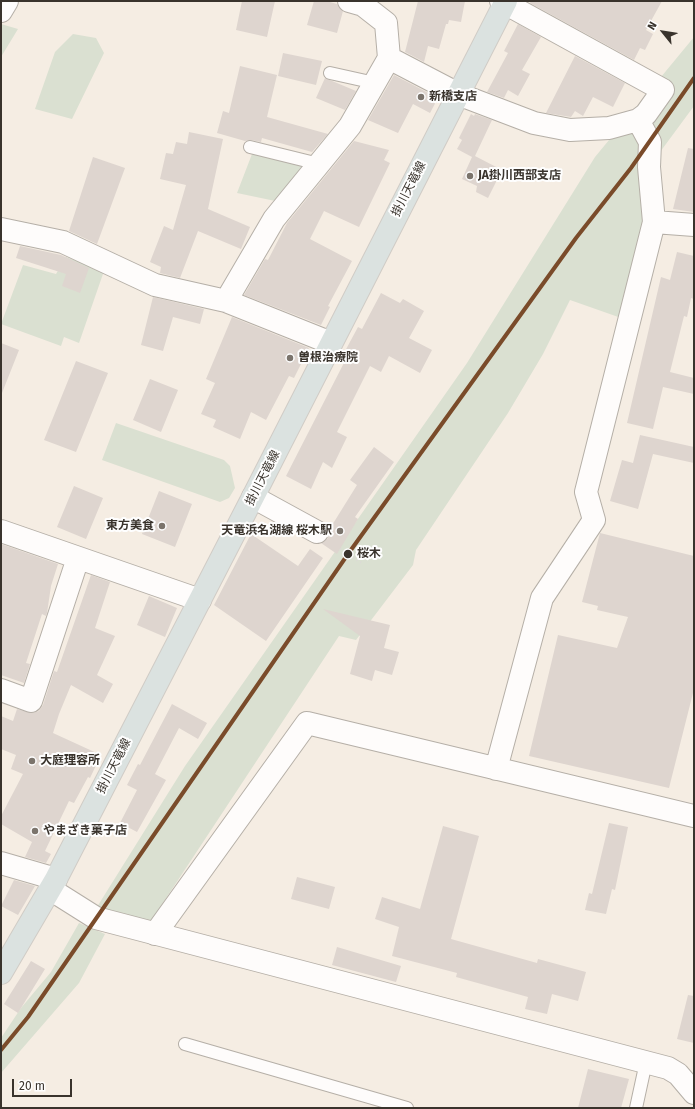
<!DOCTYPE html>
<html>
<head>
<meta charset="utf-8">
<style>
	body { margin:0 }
	#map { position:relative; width:695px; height:1109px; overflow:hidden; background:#f5ede3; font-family:"Fira Sans",sans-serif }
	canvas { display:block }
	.frame { position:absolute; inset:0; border:2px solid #39332c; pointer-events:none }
	.north { position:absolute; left:643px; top:12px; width:40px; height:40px; -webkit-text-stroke:3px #fefefe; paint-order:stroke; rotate:300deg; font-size:11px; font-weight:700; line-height:16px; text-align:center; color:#39332c }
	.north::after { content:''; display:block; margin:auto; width:14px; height:18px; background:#39332c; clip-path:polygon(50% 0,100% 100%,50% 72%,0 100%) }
	.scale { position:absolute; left:12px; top:1079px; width:60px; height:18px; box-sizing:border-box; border:2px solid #39332c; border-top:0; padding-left:5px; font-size:12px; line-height:14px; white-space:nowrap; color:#39332c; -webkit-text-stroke:3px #fefefe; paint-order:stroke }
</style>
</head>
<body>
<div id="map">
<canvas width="695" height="1109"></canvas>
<div class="frame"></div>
<div class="north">N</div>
<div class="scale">20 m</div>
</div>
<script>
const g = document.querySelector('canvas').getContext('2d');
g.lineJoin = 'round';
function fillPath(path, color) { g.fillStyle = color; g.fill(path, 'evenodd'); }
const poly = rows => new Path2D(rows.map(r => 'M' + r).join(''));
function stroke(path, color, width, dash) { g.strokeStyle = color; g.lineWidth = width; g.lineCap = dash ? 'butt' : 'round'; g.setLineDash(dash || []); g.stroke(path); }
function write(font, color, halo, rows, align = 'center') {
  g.font = font + ' "Fira Sans","Noto Sans JP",sans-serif'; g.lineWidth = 4; g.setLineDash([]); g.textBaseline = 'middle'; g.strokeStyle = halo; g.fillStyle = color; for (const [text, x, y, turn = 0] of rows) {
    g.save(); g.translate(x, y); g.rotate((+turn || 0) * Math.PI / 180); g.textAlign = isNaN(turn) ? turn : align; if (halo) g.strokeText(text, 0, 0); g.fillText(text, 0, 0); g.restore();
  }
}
fillPath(poly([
	[1,24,18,29,1,57],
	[73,34,96,38,104,53,72,119,35,109,55,52],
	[694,37,694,106,649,167,654,222,624,319,570,300,543,354,508,413,416,550,413,565,356,640,339,636,151,921,97,907,185,766,467,363,595,157],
	[252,154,306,167,280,202,237,193],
	[66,257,104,271,79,343,64,337,61,346,1,324,23,265,56,274],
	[116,423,224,460,230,466,235,488,229,498,220,502,102,460],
	[79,923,105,934,79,983,1,1073,1,1038,21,1008,51,972]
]), '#dae0d1');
fillPath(poly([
	[242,1,275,1,267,37,236,30],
	[314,1,326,1,337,4,343,11,337,33,307,25],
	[418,1,465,1,461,22,449,20,448,24,446,24,439,49,428,46,424,62,405,52],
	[531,1,662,1,646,30,653,34,645,50,640,48,634,60,530,3],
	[518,24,541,37,522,70,530,74,518,96,508,90,504,98,487,92,508,53,504,51],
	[283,53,322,61,316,85,278,76],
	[575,56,625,83,613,107,593,97,583,116,575,111,571,117,546,113],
	[240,66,277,75,267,117,328,134,312,152,262,138,261,142,251,140,245,141,217,133,223,111,229,113],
	[394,75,438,98,430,113,413,104,398,133,368,120],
	[325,78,356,91,345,110,316,98],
	[471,114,474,116,475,114,492,120,475,156,502,170,488,198,476,192,477,186,462,179,472,157,457,149,462,140,459,138],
	[189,132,223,139,208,209,250,227,241,249,198,231,180,278,160,273,161,267,150,262,164,226,173,230,186,185,160,179,166,153,173,154,176,142,187,144],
	[354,141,389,150,384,160,390,163,359,227,324,211,310,239,352,261,328,306,330,307,321,325,244,295,265,259,268,260,287,223],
	[688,148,694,149,694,212,673,209],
	[93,157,125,168,97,244,69,231],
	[20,246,61,255,89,268,80,293,62,286,66,274,16,258],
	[677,252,694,256,694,299,691,298,687,317,684,316,670,372,694,378,694,394,663,387,653,429,627,423,661,277,670,280],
	[381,293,400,303,403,299,424,311,409,338,432,350,420,373,389,356,381,372,370,366,337,432,347,437,332,468,323,462,311,489,286,476,348,355,344,353,358,327,362,329],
	[153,297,204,309,200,324,173,317,163,351,141,345],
	[232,317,309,348,294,378,289,376,266,420,251,412,240,439,213,427,216,420,201,414,215,383,206,379],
	[1,343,19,350,2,393,1,392],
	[76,361,108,373,76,452,44,440],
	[150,379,178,390,161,432,133,420],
	[640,435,694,447,694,463,653,454,638,509,610,501,622,460,633,463],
	[374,447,394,462,355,517,358,519,337,554,321,543,328,538,329,530,357,485,350,480],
	[74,486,103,498,86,539,57,527],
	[159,491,192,504,175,547,142,534],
	[600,533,694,556,694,689,669,788,529,756,558,635,617,648,628,617,597,610,598,606,582,602],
	[251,534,298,566,310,549,323,558,266,641,214,605],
	[1,544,58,564,51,586,47,613,46,616,42,614,26,663,30,664,24,683,1,675],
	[91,575,110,582,95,628,115,636,97,675,113,684,103,703,71,685,59,714,53,733,101,755,90,778,88,777,74,803,69,801,45,851,51,854,46,863,25,857,32,842,1,824,1,816,23,774,11,769,16,755,1,749,1,716,13,721,17,709,33,713,39,711,43,705,54,671,57,672],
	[149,596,177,608,165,637,137,625],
	[323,609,390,625,384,648,399,652,392,675,375,670,372,681,350,674,360,636],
	[172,704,207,723,198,739,179,728,155,774,166,780,137,832,120,823,137,790,127,785,138,764,140,765],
	[609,823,628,827,615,890,612,889,606,914,585,910,589,893,592,894],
	[443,826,479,836,451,939,537,963,538,959,586,972,578,1001,552,994,547,1014,525,1009,528,997,456,977,457,973,392,956,399,927,375,919,382,897,420,909],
	[297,877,335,887,329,909,291,899],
	[14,880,35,886,18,915,1,906],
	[337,947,401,966,396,982,332,965],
	[31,961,45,969,18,1013,4,1004],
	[688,995,694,996,694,1043,677,1039],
	[588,1069,629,1079,621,1108,578,1108]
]), '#ded5cf');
const lane = poly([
	[330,73,375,83],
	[250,147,319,164],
	[185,1044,407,1108],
	[636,1108,646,1062]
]);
const street = poly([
	[349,1,363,5,386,23,389,58],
	[1,11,7,1],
	[654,222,694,225],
	[1,229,63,242,155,285,226,301,331,343],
	[226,301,274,219,350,126,389,58,458,94,534,123,570,130,609,128,638,120],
	[253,497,317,532],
	[1,531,200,600],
	[1,690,31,701,78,558],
	[496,769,542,598,594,520,586,492,654,222,649,167,650,142,638,120,646,114,663,90,501,1],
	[1,863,56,879],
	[155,934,307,723,694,816]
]);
const secondary = poly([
	[50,889,96,918,668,1068,678,1074,694,1093]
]);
const primary = poly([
	[1,973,56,879,253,497,506,1]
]);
stroke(lane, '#b5afa7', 14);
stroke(street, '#b5afa7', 24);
stroke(secondary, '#b5afa7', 24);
stroke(primary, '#d0ccc6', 24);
stroke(poly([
	[340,549,363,564]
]), '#dcd9d6', 2.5, [1, 3]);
stroke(lane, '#fefcfb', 12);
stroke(street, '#fefcfb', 22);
stroke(secondary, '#fefcfb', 22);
stroke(primary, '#dbe2e0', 22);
stroke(poly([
	[1,1050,28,1017,348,554,576,238,631,168,694,78]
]), '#7a4b2a', 4);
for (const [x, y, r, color] of [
	[421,97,4,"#7b746c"],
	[470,176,4,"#7b746c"],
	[290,358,4,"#7b746c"],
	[162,526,4,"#7b746c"],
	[340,531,4,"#7b746c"],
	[348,554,5,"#39332c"],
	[32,761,4,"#7b746c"],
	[35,831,4,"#7b746c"]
]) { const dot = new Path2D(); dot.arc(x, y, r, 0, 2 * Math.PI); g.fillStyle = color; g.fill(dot); stroke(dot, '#fefefe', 1.5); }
write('bold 12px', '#39332c', '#fefefe', [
	["新橋支店",429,97],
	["JA掛川西部支店",478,176],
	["曽根治療院",298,358],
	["東方美食",154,526,"right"],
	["天竜浜名湖線 桜木駅",332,531,"right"],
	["大庭理容所",40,761],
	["やまざき菓子店",43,831]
], 'left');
write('12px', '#39332c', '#fefefe', [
	["掛川天竜線",409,189,-63],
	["掛川天竜線",263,478,-63],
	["掛川天竜線",114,766,-63]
]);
write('bold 12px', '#39332c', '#fefefe', [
	["桜木",357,554]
], 'left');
</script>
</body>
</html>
